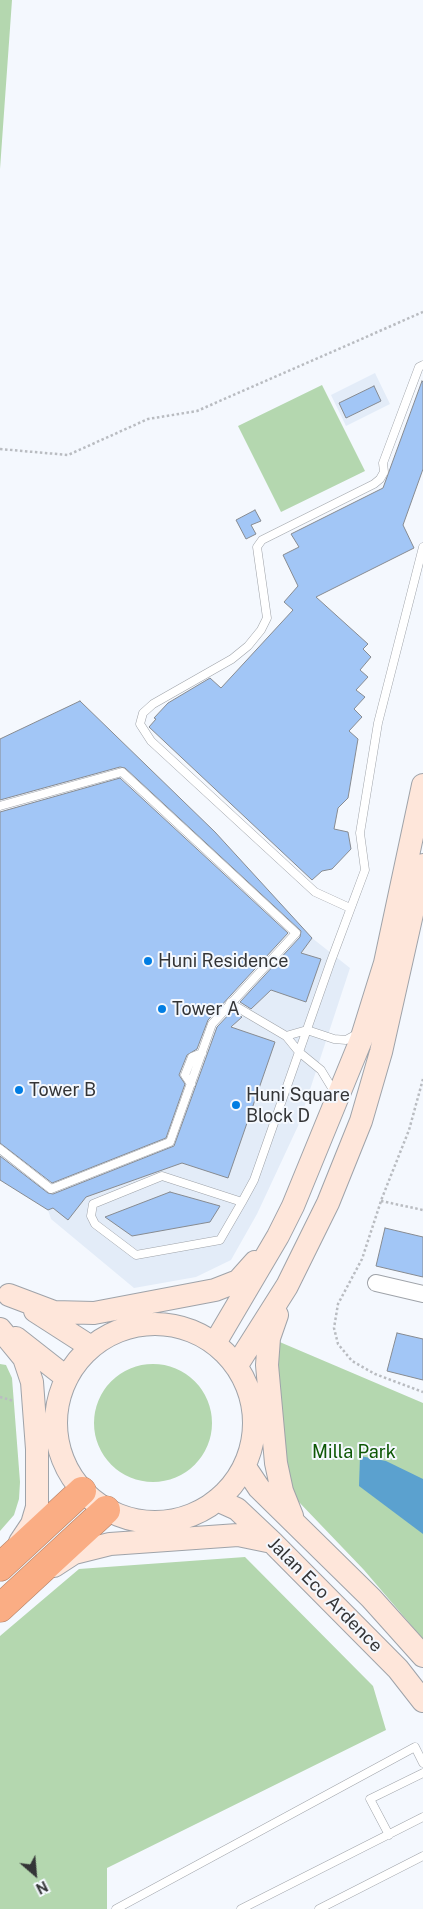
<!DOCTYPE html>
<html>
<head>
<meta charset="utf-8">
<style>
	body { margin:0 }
	#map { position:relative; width:423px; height:1909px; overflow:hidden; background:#f4f8fe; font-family:"Public Sans",sans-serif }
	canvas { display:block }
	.north { position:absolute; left:10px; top:1849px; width:50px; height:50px; -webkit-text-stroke:4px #f4f8fe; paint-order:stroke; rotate:153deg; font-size:14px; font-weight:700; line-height:20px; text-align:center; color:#343537 }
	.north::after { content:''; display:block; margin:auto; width:18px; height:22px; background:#343537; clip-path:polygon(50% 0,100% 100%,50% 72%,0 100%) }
</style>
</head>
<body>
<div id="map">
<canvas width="423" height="1909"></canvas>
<div class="north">N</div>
</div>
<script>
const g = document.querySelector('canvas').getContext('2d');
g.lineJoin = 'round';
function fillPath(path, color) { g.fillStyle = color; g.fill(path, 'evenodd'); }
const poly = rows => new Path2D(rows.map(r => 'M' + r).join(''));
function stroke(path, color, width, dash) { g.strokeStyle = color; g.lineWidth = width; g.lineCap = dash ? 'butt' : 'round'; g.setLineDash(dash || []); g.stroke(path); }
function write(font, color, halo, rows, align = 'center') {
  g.font = font + ' "Public Sans",sans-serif'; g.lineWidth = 4; g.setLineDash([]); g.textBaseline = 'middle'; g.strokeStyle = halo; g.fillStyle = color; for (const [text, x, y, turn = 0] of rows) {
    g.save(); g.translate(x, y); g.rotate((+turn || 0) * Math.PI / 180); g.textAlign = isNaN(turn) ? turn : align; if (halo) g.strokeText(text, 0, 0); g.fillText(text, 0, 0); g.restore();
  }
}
fillPath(poly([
	[375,373,390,404,346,426,331,395],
	[312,938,350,968,298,1126,257,1214,231,1260,196,1277,134,1288,51,1219,48,1210,176,1165,207,1103,235,1023,272,990]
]), '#e3ecf8');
fillPath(poly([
	[0,0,12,0,0,169],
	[322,385,365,471,281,512,238,426],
	[275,1340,423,1403,423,1639,364,1570,297,1500,288,1483],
	[0,1364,6,1365,12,1378,20,1482,19,1499,14,1515,0,1531],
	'94 1423a59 59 0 1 1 118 0a59 59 0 1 1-118 0Z',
	[245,1557,373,1686,386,1730,107,1868,107,1909,0,1909,0,1636,79,1569]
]), '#b4d7af');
fillPath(poly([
	[360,1456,386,1461,423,1479,423,1534,359,1486]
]), '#5ba1cf');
const building = poly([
	[422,381,423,382,423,469,403,525,414,548,316,597,368,644,363,649,371,657,360,670,368,677,356,690,365,697,354,709,362,717,349,731,358,739,348,798,338,808,334,829,348,832,351,849,332,869,322,871,312,880,149,727,156,719,154,718,168,703,210,678,221,688,293,610,284,602,298,586,283,555,299,547,291,534,383,488,422,381],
	[374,386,381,401,346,418,339,403,374,386],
	[255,510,261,521,251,525,256,534,246,539,236,520,255,510],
	[80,701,215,832,312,938,301,953,321,959,306,1002,271,990,251,1009,240,1002,300,937,301,931,125,768,120,767,0,800,0,739,80,701],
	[120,778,288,933,208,1020,197,1049,187,1055,179,1075,185,1084,166,1138,52,1183,0,1143,0,812,120,778],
	[232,1011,242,1017,231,1027,275,1042,228,1178,182,1163,86,1197,68,1220,53,1208,48,1210,0,1180,0,1156,48,1193,53,1194,174,1146,217,1027,232,1011],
	[170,1192,220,1206,210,1222,132,1236,105,1217,170,1192],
	[385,1228,423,1237,423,1277,376,1266,385,1228],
	[397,1333,423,1339,423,1380,387,1371,397,1333]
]);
fillPath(building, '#a2c6f6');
stroke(building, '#878b91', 1);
const lane = poly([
	[0,806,122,772,296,933,212,1024,170,1142,51,1189,0,1149],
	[350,908,315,892,151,741,140,724,143,713,153,704,232,659,248,646,261,630,267,618,257,547,262,540,374,484,380,479,384,472,383,463,419,367,423,365],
	[230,1003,286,1036,299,1052,321,1070,335,1093],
	[286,1036,307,1030,334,1039,346,1040,357,1034],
	[191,1084,185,1075,192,1057,202,1053],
	[242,1202,162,1176,93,1204,91,1216,95,1224,136,1255,220,1240,242,1202,254,1180,331,961,365,870,360,833,378,723,423,547],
	[389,1835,370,1799,423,1773],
	[116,1909,415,1747,423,1763],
	[241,1909,423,1817],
	[319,1909,423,1856]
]);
const street = poly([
	[376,1283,423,1294]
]);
const secondary = poly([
	[9,1295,54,1312,94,1313,215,1290,238,1281,255,1262],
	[35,1311,91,1347],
	[277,1315,269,1338,267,1365,276,1463,282,1491,292,1516],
	'56 1423a99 99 0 1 1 198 0a99 99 0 1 1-198 0Z',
	[0,1329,24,1358,32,1382,37,1449,37,1507,32,1524,20,1542],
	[16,1338,67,1378],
	[215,1343,278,1236,293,1206,361,1040,385,963,423,785],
	[237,1365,287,1286,328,1203,361,1121,381,1052,423,865],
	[245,1467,259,1488,371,1598,423,1656],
	[217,1500,237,1509,272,1542,398,1669,423,1701],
	[54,1566,74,1553,110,1544,238,1535,272,1542]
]);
const highway = poly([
	[0,1567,82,1491],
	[0,1608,106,1510]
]);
stroke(lane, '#9fa3a9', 9);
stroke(street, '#9fa3a9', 18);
stroke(secondary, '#9fa3a9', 24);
stroke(highway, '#b58369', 29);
stroke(poly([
	[0,449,68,455,148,419,197,411,423,312],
	[423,1079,409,1130,382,1198,362,1259,338,1304,334,1328,338,1344,352,1361,375,1374,423,1392],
	[381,1201,423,1210],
	[0,1397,14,1401]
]), '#b9bcc1', 2.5, [2.5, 2.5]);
stroke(lane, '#fff', 8);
stroke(street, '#fff', 16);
stroke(secondary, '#fee6da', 22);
stroke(highway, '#faad84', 28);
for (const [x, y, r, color] of [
	[148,961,5,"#017de3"],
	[162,1009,5,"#017de3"],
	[19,1090,5,"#017de3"],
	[236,1105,5,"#017de3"]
]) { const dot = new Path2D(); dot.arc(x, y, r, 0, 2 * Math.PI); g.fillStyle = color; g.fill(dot); stroke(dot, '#f4f8fe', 2); }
write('18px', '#343537', '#f4f8fe', [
	["Huni Residence",158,961],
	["Tower A",172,1009],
	["Tower B",29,1090],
	["Huni Square",246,1095],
	["Block D",246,1116]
], 'left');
write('18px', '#0e5705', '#f4f8fe', [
	["Milla Park",354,1452]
]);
write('18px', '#343537', '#f4f8fe', [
	["Jalan Eco Ardence",325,1595,45]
]);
</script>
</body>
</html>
